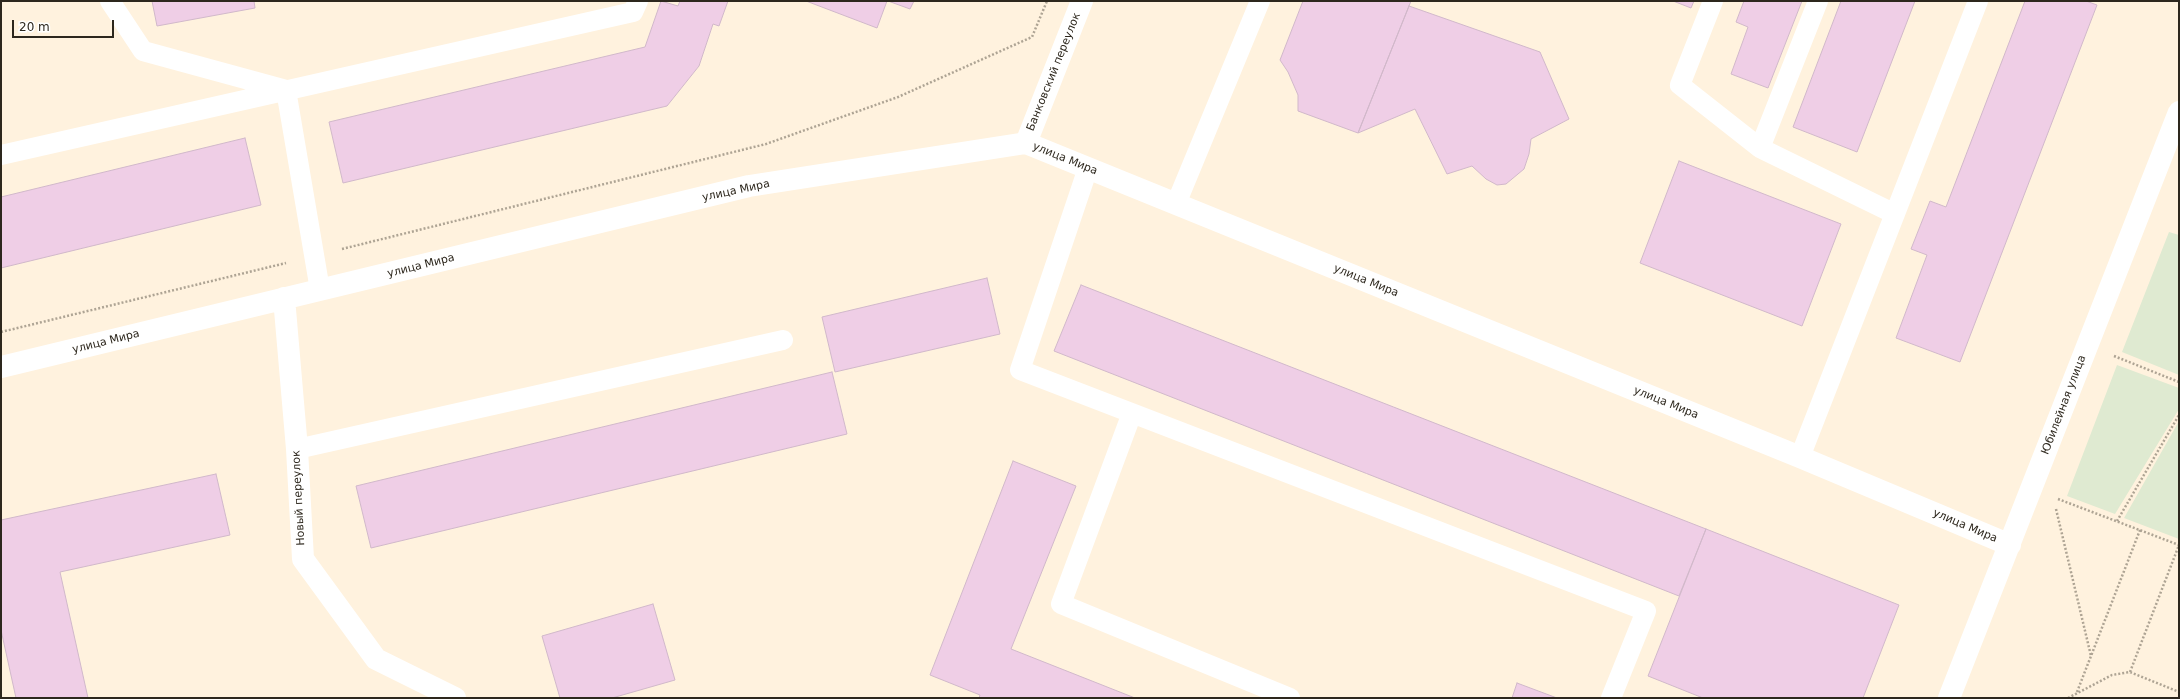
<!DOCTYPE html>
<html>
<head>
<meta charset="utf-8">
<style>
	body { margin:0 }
	#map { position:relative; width:2180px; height:699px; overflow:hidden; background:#fff2de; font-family:"DejaVu Sans",sans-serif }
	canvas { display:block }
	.frame { position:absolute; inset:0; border:2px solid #2d271d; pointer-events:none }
	.scale { position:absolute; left:12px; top:20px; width:102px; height:18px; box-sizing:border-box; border:2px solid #2d271d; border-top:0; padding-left:5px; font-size:12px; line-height:14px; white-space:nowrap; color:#2d271d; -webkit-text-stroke:3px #fff; paint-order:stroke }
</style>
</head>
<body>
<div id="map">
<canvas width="2180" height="699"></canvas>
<div class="frame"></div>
<div class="scale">20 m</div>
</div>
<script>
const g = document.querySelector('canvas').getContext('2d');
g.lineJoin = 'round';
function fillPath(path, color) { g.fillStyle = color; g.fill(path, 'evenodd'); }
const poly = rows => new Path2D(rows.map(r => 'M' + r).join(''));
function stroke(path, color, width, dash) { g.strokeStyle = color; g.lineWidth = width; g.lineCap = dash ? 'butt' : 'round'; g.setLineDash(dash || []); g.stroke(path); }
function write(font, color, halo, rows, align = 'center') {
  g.font = font + ' "DejaVu Sans",sans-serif'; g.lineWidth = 3; g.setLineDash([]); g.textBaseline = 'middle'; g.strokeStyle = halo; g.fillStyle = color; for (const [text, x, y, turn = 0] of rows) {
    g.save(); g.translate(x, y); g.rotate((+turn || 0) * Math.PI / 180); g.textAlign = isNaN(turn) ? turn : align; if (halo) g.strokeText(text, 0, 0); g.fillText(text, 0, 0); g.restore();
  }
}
fillPath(poly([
	[2169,232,2179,235,2179,375,2122,352],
	[2117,365,2179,388,2179,409,2115,514,2067,496],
	[2179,421,2179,539,2124,518]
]), '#dfead1');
const building = poly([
	[152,1,254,1,255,8,157,26,152,1],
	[661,1,678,6,680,1,728,1,719,26,713,24,699,66,667,106,343,183,329,122,645,47,661,1],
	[806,1,887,1,877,28,806,1],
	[888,1,914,1,910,9,888,1],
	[1303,1,1411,1,1358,133,1298,111,1298,95,1288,72,1280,60,1303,1],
	[1673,1,1694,1,1691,8,1673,1],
	[1744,1,1802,1,1768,88,1731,74,1748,27,1736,22,1744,1],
	[1841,1,1915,1,1857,152,1793,127,1841,1],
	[2025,1,2086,1,2097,5,1960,362,1896,338,1927,255,1911,249,1930,201,1946,207,2025,1],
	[1409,6,1540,52,1569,119,1531,139,1529,154,1524,169,1506,184,1497,185,1486,179,1472,166,1447,174,1415,109,1358,133,1409,6],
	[245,138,261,205,1,268,1,197,245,138],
	[1679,161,1841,224,1802,326,1640,263,1679,161],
	[987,278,1000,334,835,372,822,317,987,278],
	[1081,285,1706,529,1679,596,1054,351,1081,285],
	[832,372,847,434,371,548,356,486,832,372],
	[1013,461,1076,486,1011,649,1135,698,979,698,980,695,930,675,1013,461],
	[216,474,230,535,60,572,88,698,16,698,1,630,1,520,216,474],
	[1706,529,1899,605,1863,698,1703,698,1648,676,1706,529],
	[653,604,675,680,612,698,560,698,542,636,653,604],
	[1517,683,1557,698,1512,698,1517,683]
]);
fillPath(building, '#efcee6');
stroke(building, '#d1b8ca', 1);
stroke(poly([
	[342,249,766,144,898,97,1032,37,1047,1],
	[1,332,286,263],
	[2114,356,2179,382],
	[2058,499,2179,545],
	[2056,509,2091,656],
	[2117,521,2179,415],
	[2130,672,2179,545],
	[2077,692,2140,530],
	[2068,698,2112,675,2130,672,2179,692]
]), '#aea494', 2.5, [2, 2]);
stroke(poly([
	[110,1,143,51,286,90,320,290],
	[1713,1,1680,85,1760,148,1895,214],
	[1760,148,1818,1],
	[1,155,633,12,638,1],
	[1088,168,1020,370,1646,611,1611,698],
	[1176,204,1260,1],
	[1132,413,1061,604,1290,698],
	[297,449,783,340],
	[1800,457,1978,1]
]), '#fff', 20);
stroke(poly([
	[1026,143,1082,1],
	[284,298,297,449,303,559,376,659,455,698],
	[1,367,749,186,1026,143,1800,457,2010,545],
	[1949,698,2179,112]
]), '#fff', 22);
write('11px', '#2d271d', '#fff', [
	["Банковский переулок",1054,72,-68],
	["улица Мира",1065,159,22],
	["улица Мира",736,191,-12],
	["улица Мира",421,266,-14],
	["улица Мира",1366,281,22],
	["улица Мира",106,342,-14],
	["улица Мира",1666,403,22],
	["Юбилейная улица",2064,405,-69],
	["Новый переулок",299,498,-93],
	["улица Мира",1965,526,23]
]);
</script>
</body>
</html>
